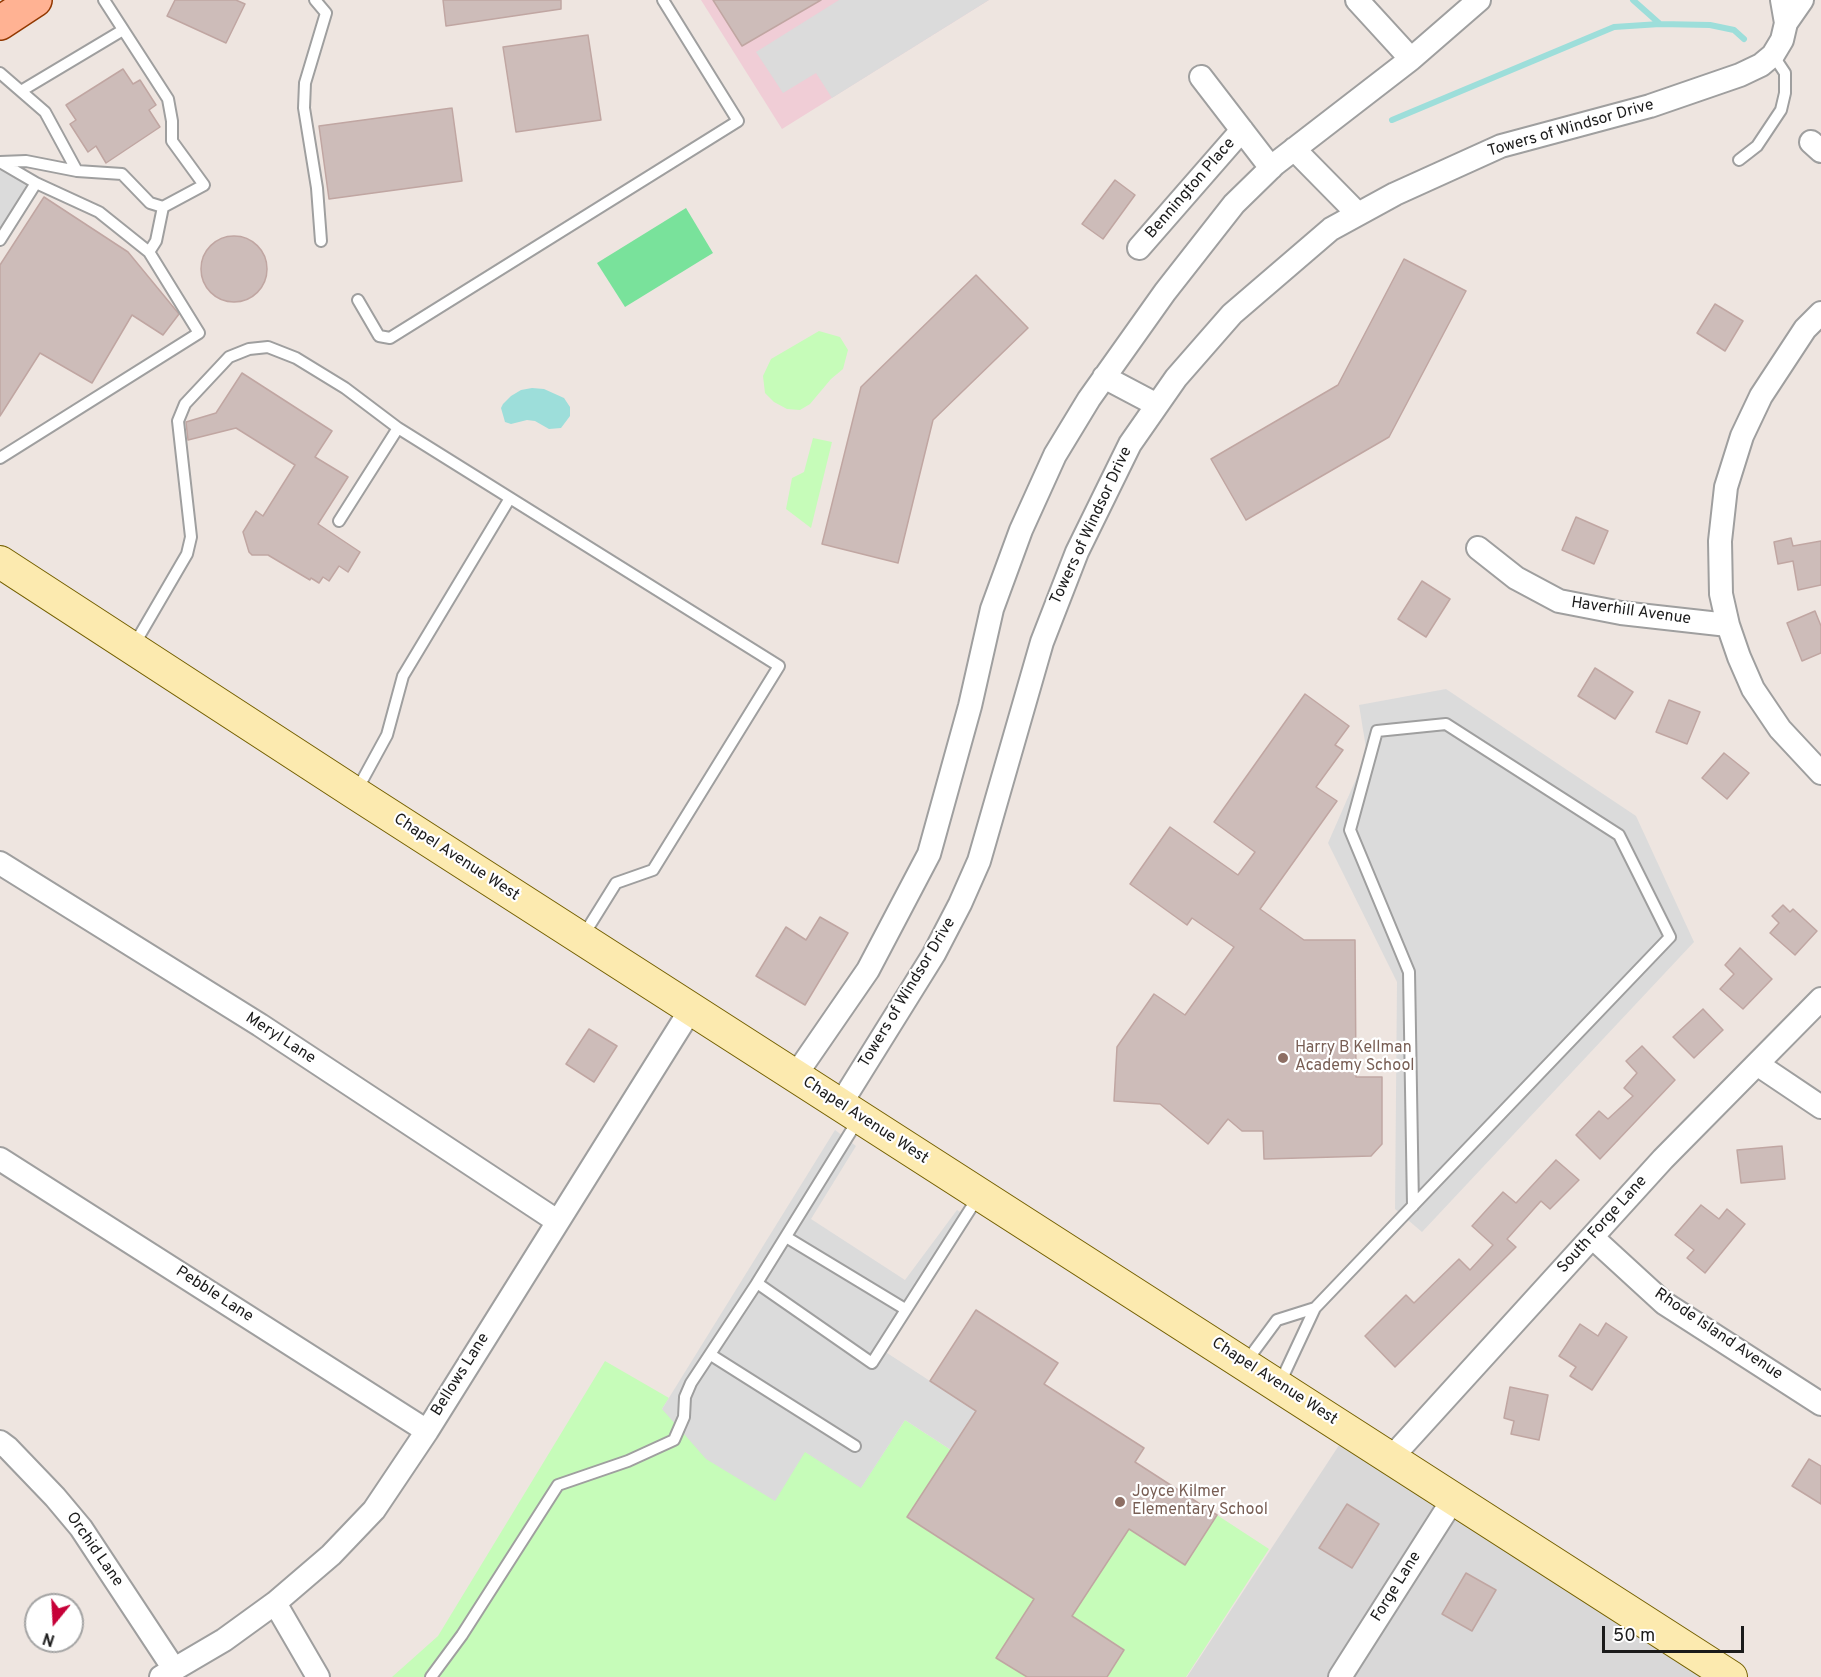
<!DOCTYPE html>
<html>
<head>
<meta charset="utf-8">
<style>
	body { margin:0 }
	#map { position:relative; width:1821px; height:1677px; overflow:hidden; background:#eee5e0; font-family:Overpass,sans-serif }
	canvas { display:block }
	.north { position:absolute; left:24px; top:1593px; width:60px; height:60px; box-sizing:border-box; background:#fff; border:2px solid #a4a4a4; border-radius:50%; rotate:198deg; font-size:16px; font-weight:700; line-height:24px; text-align:center; color:#1b1b1b }
	.north::after { content:''; display:block; margin:auto; width:21px; height:27px; background:#c60038; clip-path:polygon(50% 0,100% 100%,50% 72%,0 100%) }
	.scale { position:absolute; left:1602px; top:1626px; width:142px; height:27px; box-sizing:border-box; border:3px solid #1b1b1b; border-top:0; padding-left:8px; font-size:18px; line-height:21px; white-space:nowrap; color:#1b1b1b; -webkit-text-stroke:4px #fff; paint-order:stroke }
</style>
</head>
<body>
<div id="map">
<canvas width="1821" height="1677"></canvas>
<div class="north">N</div>
<div class="scale">50 m</div>
</div>
<script>
const g = document.querySelector('canvas').getContext('2d');
g.lineJoin = 'round';
function fillPath(path, color) { g.fillStyle = color; g.fill(path, 'evenodd'); }
const poly = rows => new Path2D(rows.map(r => 'M' + r).join(''));
function stroke(path, color, width, dash) { g.strokeStyle = color; g.lineWidth = width; g.lineCap = dash ? 'butt' : 'round'; g.setLineDash(dash || []); g.stroke(path); }
function write(font, color, halo, rows, align = 'center') {
  g.font = font + ' Overpass,sans-serif'; g.lineWidth = 4.5; g.setLineDash([]); g.textBaseline = 'middle'; g.strokeStyle = halo; g.fillStyle = color; for (const [text, x, y, turn = 0] of rows) {
    g.save(); g.translate(x, y); g.rotate((+turn || 0) * Math.PI / 180); g.textAlign = isNaN(turn) ? turn : align; if (halo) g.strokeText(text, 0, 0); g.fillText(text, 0, 0); g.restore();
  }
}
fillPath(poly([
	[1349,1430,1734,1677,1187,1677]
]), '#d9d8d8');
fillPath(poly([
	[701,0,989,0,782,129]
]), '#f0cdd6');
fillPath(poly([
	[819,331,840,337,848,350,843,369,831,379,810,404,800,410,787,409,774,402,765,393,763,376,771,359],
	[813,438,832,442,811,528,786,509,792,478,804,472],
	[605,1361,669,1398,662,1409,805,1451,861,1487,905,1420,951,1450,908,1518,1034,1599,997,1657,1027,1677,392,1677,438,1636],
	[1217,1515,1269,1549,1186,1677,1107,1677,1124,1650,1072,1616,1129,1529,1185,1565]
]), '#c6fcb9');
fillPath(poly([
	[686,208,713,253,625,307,597,263]
]), '#79e29b');
fillPath(poly([
	[839,0,989,0,832,98,816,73,783,93,756,52],
	[0,162,36,183,0,240],
	[1446,689,1636,816,1694,942,1422,1232,1395,1209,1397,982,1328,843,1367,754,1359,705],
	[835,1130,856,1146,811,1219,905,1280,957,1210,972,1219,884,1351,976,1411,951,1450,905,1420,861,1488,805,1452,775,1501,706,1459,662,1409]
]), '#dbdbdb');
fillPath(poly([
	[532,388,544,389,564,398,570,407,570,416,561,428,549,429,535,421,527,420,511,424,505,422,501,408,503,404,511,396,521,390]
]), '#9ddeda');
stroke(poly([
	[1633,0,1660,24,1710,25,1734,30,1744,39],
	[1392,120,1614,27,1660,24]
]), '#9ddeda', 6);
const building = poly([
	[175,0,236,0,245,4,226,43,167,16,175,0],
	[443,0,561,0,561,9,446,26,443,0],
	[713,0,821,0,742,46,713,0],
	[588,35,601,120,516,132,503,47,588,35],
	[123,69,133,84,140,80,156,105,149,110,160,127,106,163,96,146,88,152,70,124,76,120,66,105,123,69],
	[452,108,462,181,329,199,319,126,452,108],
	[1115,180,1135,195,1103,239,1082,224,1115,180],
	[44,197,128,252,179,314,163,335,132,315,92,383,40,353,0,416,0,265,44,197],
	'201 269a33 33 0 1 1 66 0a33 33 0 1 1-66 0Z',
	[1404,259,1466,291,1389,437,1246,520,1211,459,1338,385,1404,259],
	[976,275,1028,328,933,420,898,563,822,544,861,387,976,275],
	[1715,304,1743,321,1725,351,1697,333,1715,304],
	[242,373,332,431,315,457,348,477,318,524,360,552,348,572,339,566,329,581,323,577,319,583,311,578,310,580,268,555,252,555,249,552,243,532,256,511,263,516,295,465,236,428,188,440,186,422,216,413,242,373],
	[1576,517,1608,531,1594,564,1562,550,1576,517],
	[1791,538,1793,546,1821,541,1821,585,1798,590,1793,561,1778,564,1774,542,1791,538],
	[1422,581,1450,599,1426,637,1398,619,1422,581],
	[1815,611,1821,626,1821,653,1802,661,1787,623,1815,611],
	[1595,668,1633,692,1615,719,1578,696,1595,668],
	[1305,694,1349,726,1335,745,1343,750,1316,787,1337,801,1260,909,1304,940,1355,940,1356,1077,1382,1077,1382,1144,1371,1156,1264,1159,1263,1131,1242,1131,1228,1119,1208,1144,1160,1104,1114,1101,1117,1047,1154,994,1185,1015,1234,947,1192,918,1187,925,1130,884,1170,827,1238,875,1255,852,1214,822,1305,694],
	[1669,700,1700,712,1687,744,1656,732,1669,700],
	[1724,753,1749,773,1727,799,1702,778,1724,753],
	[1783,905,1790,912,1793,909,1817,931,1795,955,1770,933,1779,923,1772,916,1783,905],
	[820,917,848,933,805,1005,756,976,786,927,806,940,820,917],
	[1740,948,1772,979,1743,1009,1720,989,1734,974,1725,965,1740,948],
	[1703,1009,1723,1030,1694,1058,1673,1037,1703,1009],
	[589,1029,617,1046,594,1082,566,1064,589,1029],
	[1642,1046,1675,1080,1600,1159,1576,1135,1599,1111,1608,1119,1633,1096,1624,1088,1637,1073,1626,1061,1642,1046],
	[1782,1146,1785,1179,1741,1183,1737,1150,1782,1146],
	[1556,1160,1579,1180,1550,1209,1541,1201,1507,1239,1516,1247,1395,1367,1365,1336,1406,1295,1414,1303,1459,1259,1470,1270,1493,1245,1472,1226,1503,1192,1516,1203,1556,1160],
	[1701,1205,1719,1219,1727,1209,1745,1224,1705,1273,1687,1258,1694,1250,1675,1235,1701,1205],
	[976,1310,1058,1363,1044,1384,1144,1448,1135,1462,1217,1515,1185,1565,1129,1529,1072,1616,1124,1650,1107,1677,1027,1677,996,1658,1034,1599,907,1517,976,1411,930,1381,976,1310],
	[1606,1323,1627,1337,1592,1390,1570,1376,1576,1367,1559,1356,1580,1324,1598,1336,1606,1323],
	[1510,1387,1548,1395,1539,1440,1511,1434,1514,1421,1504,1418,1510,1387],
	[1809,1459,1821,1466,1821,1504,1792,1486,1809,1459],
	[1347,1504,1379,1524,1352,1568,1319,1548,1347,1504],
	[1466,1573,1496,1590,1472,1631,1442,1614,1466,1573]
]);
fillPath(building, '#cdbcb9');
stroke(building, '#c0a6a2', 1.5);
const lane = poly([
	[104,0,168,99,172,121,172,141,204,185,163,207],
	[315,0,326,13,305,83,304,108,317,188,321,241],
	[0,73,45,112,77,171],
	[21,91,123,30],
	[1739,160,1757,146,1781,110,1785,93,1785,73,1773,55],
	[0,162,26,161,77,171,122,174,150,203,163,207,156,241,149,252],
	[0,162,36,183,0,240],
	[358,300,379,336,390,338,738,121,663,0],
	[0,458,199,333,149,252,99,212,36,183],
	[339,521,398,428],
	[134,645,187,554,191,537,178,421,185,404,229,357,249,349,268,347,296,358,345,388,398,428,510,498],
	[357,790,387,735,403,676,510,498,779,666,653,870,616,883,583,936],
	[858,1120,757,1283,872,1363,978,1197],
	[786,1237,905,1309],
	[711,1355,855,1446],
	[1246,1362,1277,1320,1315,1308],
	[1279,1385,1315,1308,1670,937,1619,835,1446,724,1377,731,1350,830,1409,972,1413,1206],
	[431,1677,462,1635,558,1485,628,1461,674,1440,684,1417,685,1397,691,1383,757,1283]
]);
const street = poly([
	[1357,0,1411,59],
	[1786,23,1802,0],
	[1201,77,1271,168],
	[1811,142,1821,151],
	[1294,149,1358,214],
	[1139,248,1242,130],
	[1821,313,1805,329,1761,396,1742,436,1726,487,1720,541,1721,594,1728,625,1739,657,1753,689,1780,729,1821,773],
	[1104,377,1157,405],
	[1478,548,1516,578,1559,601,1621,613,1728,625],
	[0,863,260,1025,557,1221],
	[1757,1064,1821,1107],
	[795,1076,868,970,929,854,970,706,992,609,1021,530,1055,455,1089,399,1165,292,1234,204,1275,164,1411,59,1479,0],
	[840,1105,934,954,960,904,979,861,1042,642,1077,552,1130,444,1176,378,1232,314,1331,229,1395,194,1501,146,1650,106,1740,75,1761,65,1773,55,1782,40,1786,23,1782,0],
	[0,1159,427,1431],
	[1592,1237,1664,1303,1821,1404],
	[0,1442,8,1448,55,1497,81,1528,174,1669],
	[1392,1457,1663,1159,1821,999],
	[275,1603,318,1677],
	[161,1677,224,1640,275,1603,331,1555,374,1510,427,1431,691,1009],
	[1340,1677,1454,1498]
]);
const secondary = poly([
	[0,562,355,793,1731,1677]
]);
const primary = poly([
	[0,23,35,0]
]);
stroke(lane, '#9f9f9f', 14);
stroke(street, '#9f9f9f', 26);
stroke(secondary, '#746000', 34);
stroke(primary, '#923800', 36);
stroke(lane, '#fff', 10);
stroke(street, '#fff', 22);
stroke(secondary, '#fceaaf', 32);
stroke(primary, '#ffb293', 33);
for (const [x, y, r, color] of [
	[1283,1058,6,"#8d6e63"],
	[1120,1502,6,"#8d6e63"]
]) { const dot = new Path2D(); dot.arc(x, y, r, 0, 2 * Math.PI); g.fillStyle = color; g.fill(dot); stroke(dot, '#fff', 2); }
write('16px', '#1b1b1b', '#fff', [
	["Towers of Windsor Drive",1571,129,-16],
	["Bennington Place",1191,189,-49],
	["Towers of Windsor Drive",1092,526,-65],
	["Haverhill Avenue",1631,612,8],
	["Chapel Avenue West",456,858,33],
	["Towers of Windsor Drive",908,993,-59],
	["Meryl Lane",280,1039,33],
	["Chapel Avenue West",865,1121,33],
	["South Forge Lane",1603,1225,-48],
	["Pebble Lane",214,1295,33],
	["Rhode Island Avenue",1718,1335,34],
	["Bellows Lane",461,1375,-58],
	["Chapel Avenue West",1274,1382,33],
	["Orchid Lane",94,1550,55],
	["Forge Lane",1397,1587,-58]
]);
write('16px', '#785e54', '#fff', [
	["Harry B Kellman",1295,1049],
	["Academy School",1295,1067],
	["Joyce Kilmer",1132,1493],
	["Elementary School",1132,1511]
], 'left');
</script>
</body>
</html>
